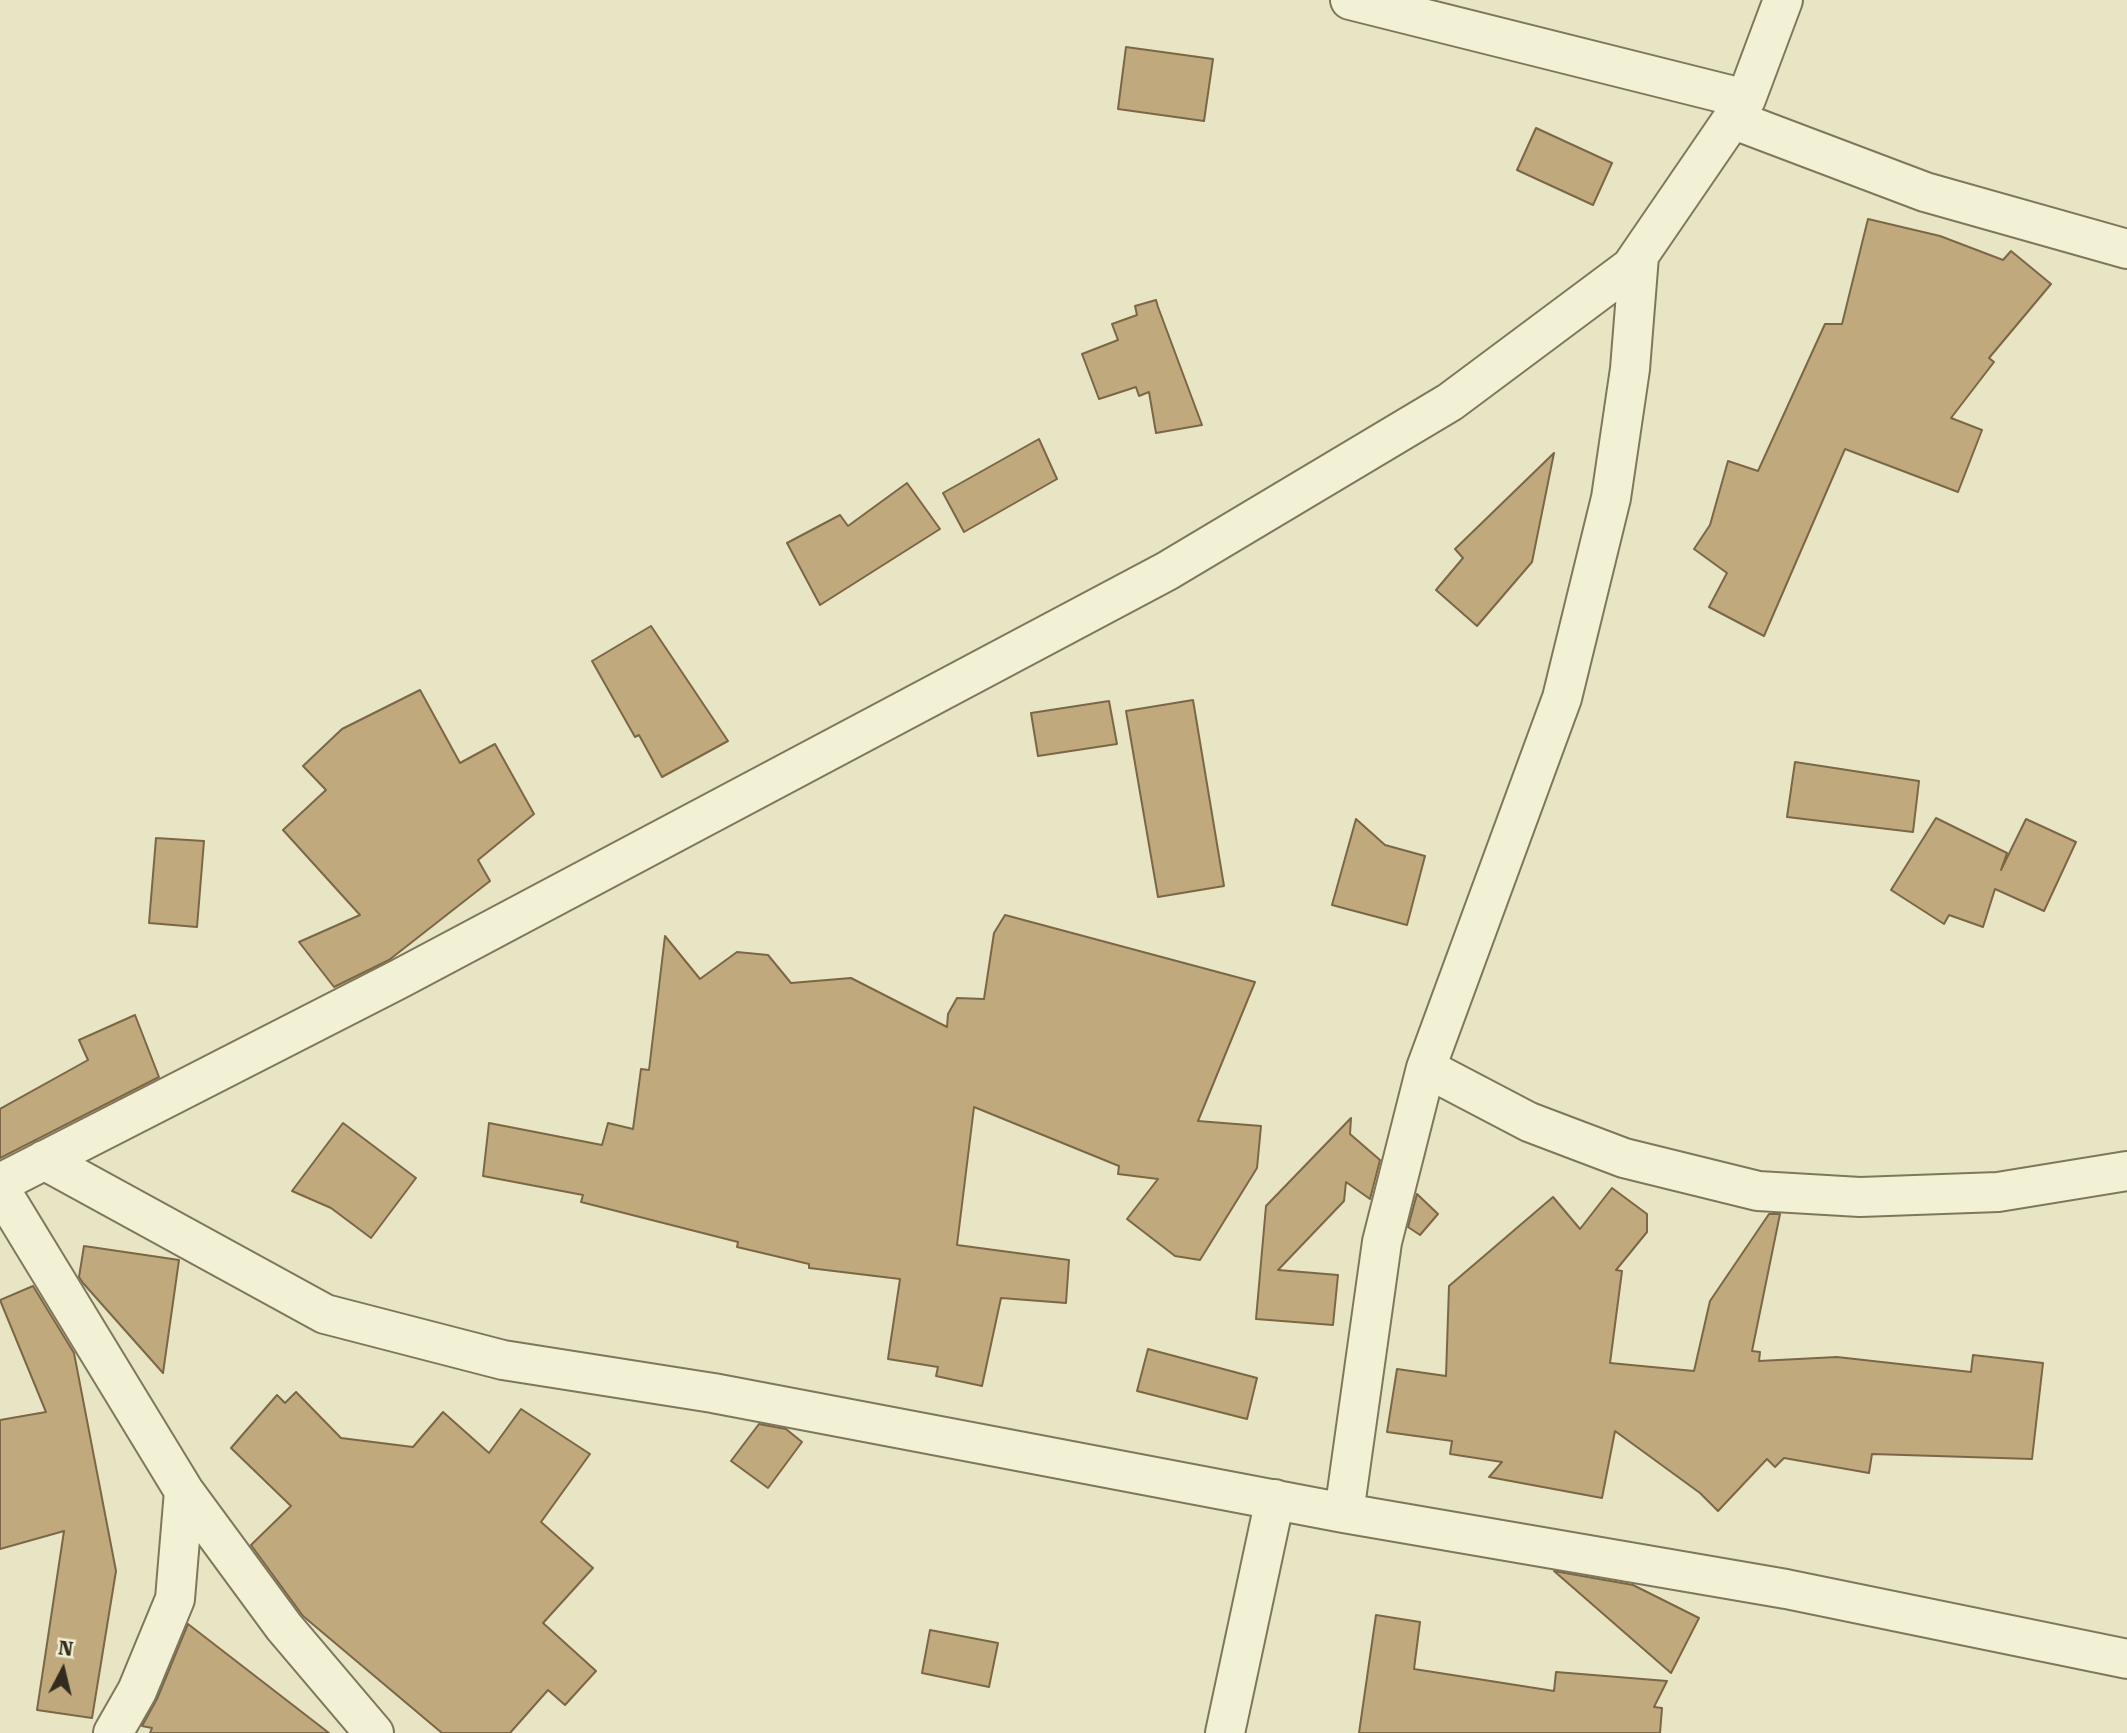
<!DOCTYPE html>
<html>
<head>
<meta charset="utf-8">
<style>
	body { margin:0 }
	#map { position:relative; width:2127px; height:1733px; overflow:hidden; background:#e7e5c3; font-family:"Roboto Serif",serif }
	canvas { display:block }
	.north { position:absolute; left:28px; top:1635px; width:70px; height:70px; -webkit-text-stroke:5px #f0eed2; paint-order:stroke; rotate:7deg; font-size:19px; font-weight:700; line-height:28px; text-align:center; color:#312c1e }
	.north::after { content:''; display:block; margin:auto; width:24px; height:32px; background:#312c1e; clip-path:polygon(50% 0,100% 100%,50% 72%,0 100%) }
</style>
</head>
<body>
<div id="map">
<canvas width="2127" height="1733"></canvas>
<div class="north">N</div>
</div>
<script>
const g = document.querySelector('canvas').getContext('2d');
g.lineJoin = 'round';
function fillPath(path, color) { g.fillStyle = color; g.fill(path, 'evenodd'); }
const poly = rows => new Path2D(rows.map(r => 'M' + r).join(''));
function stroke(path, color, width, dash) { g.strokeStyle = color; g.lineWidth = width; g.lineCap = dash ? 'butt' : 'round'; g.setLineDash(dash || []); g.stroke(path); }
const building = poly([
	[1126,47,1213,59,1204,121,1118,109,1126,47],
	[1536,128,1612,163,1593,205,1517,170,1536,128],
	[1868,219,1940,236,2003,260,2011,251,2051,284,1989,358,1994,362,1951,418,1982,430,1958,492,1845,449,1764,636,1709,607,1727,573,1694,549,1710,525,1728,461,1758,471,1825,324,1842,324,1868,219],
	[1156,300,1158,307,1202,425,1156,433,1149,392,1139,396,1136,387,1099,399,1082,354,1118,340,1112,324,1137,315,1135,306,1156,300],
	[1039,439,1057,479,964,532,943,493,1039,439],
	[1554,453,1532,562,1477,626,1436,590,1463,558,1455,549,1554,453],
	[907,483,940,529,820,605,787,543,840,515,848,526,907,483],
	[651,626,728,741,662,777,639,735,635,737,592,661,651,626],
	[420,690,460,763,495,744,534,814,478,860,490,881,389,960,334,987,299,942,360,915,283,830,326,790,303,766,342,729,420,690],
	[1193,700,1224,886,1158,897,1126,711,1193,700],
	[1109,701,1117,744,1038,756,1031,713,1109,701],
	[1795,762,1919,781,1913,832,1787,817,1795,762],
	[1936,818,2007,853,2001,870,2026,819,2076,842,2044,911,1995,889,1983,927,1949,915,1944,924,1891,890,1936,818],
	[1356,819,1385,845,1425,856,1407,925,1332,905,1356,819],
	[156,838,204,841,197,927,149,923,156,838],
	[1005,915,1255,982,1198,1121,1261,1126,1257,1168,1200,1260,1175,1256,1127,1219,1158,1179,1118,1174,1119,1166,974,1107,957,1245,1069,1260,1066,1303,1001,1298,982,1386,936,1376,938,1367,888,1359,900,1279,809,1268,809,1264,737,1247,738,1242,581,1202,583,1195,483,1176,489,1123,602,1145,608,1123,633,1129,641,1069,649,1070,665,936,700,979,737,952,768,955,791,983,851,978,947,1027,948,1014,957,998,984,999,994,933,1005,915],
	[135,1015,159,1077,0,1158,0,1109,88,1060,79,1040,135,1015],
	[1351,1118,1350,1134,1380,1160,1370,1199,1346,1182,1344,1201,1278,1270,1338,1275,1333,1325,1256,1319,1266,1206,1351,1118],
	[343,1123,416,1178,371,1238,331,1208,292,1191,343,1123],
	[1612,1188,1647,1214,1647,1232,1616,1270,1622,1271,1610,1363,1694,1371,1710,1301,1769,1214,1780,1214,1752,1351,1760,1352,1759,1361,1837,1357,1971,1372,1973,1355,2043,1363,2032,1459,1872,1454,1869,1473,1784,1458,1775,1467,1767,1459,1718,1511,1700,1493,1615,1431,1602,1498,1489,1477,1502,1462,1450,1454,1452,1441,1387,1432,1397,1369,1446,1376,1449,1286,1553,1197,1580,1229,1612,1188],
	[1417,1194,1438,1214,1420,1235,1408,1227,1417,1194],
	[84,1246,179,1260,163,1373,83,1283,79,1277,84,1246],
	[33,1286,74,1353,116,1571,92,1718,37,1710,64,1531,0,1549,0,1420,46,1412,0,1300,33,1286],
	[1148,1349,1257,1378,1247,1419,1137,1391,1148,1349],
	[296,1392,341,1438,413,1447,443,1412,489,1453,521,1409,590,1454,541,1522,593,1568,543,1623,596,1671,565,1705,548,1690,510,1733,442,1733,303,1616,251,1545,291,1506,231,1448,277,1395,285,1403,296,1392],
	[759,1424,786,1429,802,1442,768,1488,731,1461,759,1424],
	[1554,1571,1633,1585,1699,1618,1671,1673,1554,1571],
	[1376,1615,1420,1622,1414,1669,1554,1691,1556,1672,1667,1681,1654,1707,1662,1708,1660,1733,1359,1733,1376,1615],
	[188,1624,329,1733,150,1733,152,1728,142,1726,157,1699,188,1624],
	[930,1630,998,1643,989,1687,922,1673,930,1630]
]);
fillPath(building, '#c1a97e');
stroke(building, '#7b6745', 2);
const minor = poly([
	[1350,0,1746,99],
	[1732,119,1925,192,2127,249],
	[1426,1068,1529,1122,1624,1158,1758,1191,1860,1197,1998,1192,2127,1171],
	[44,1160,325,1314,503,1360,713,1393,1344,1513,1786,1589,2127,1659],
	[0,1183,399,979,1167,571,1450,402,1631,267,1746,99,1783,0],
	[0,1189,184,1491,284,1627,374,1733],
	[1344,1513,1382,1242,1426,1068,1562,698,1611,498,1630,369,1639,256],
	[113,1733,137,1691,175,1599,184,1491],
	[1225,1733,1275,1499]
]);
stroke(minor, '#7f775c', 42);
stroke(minor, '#f3f1d5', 38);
</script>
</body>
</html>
